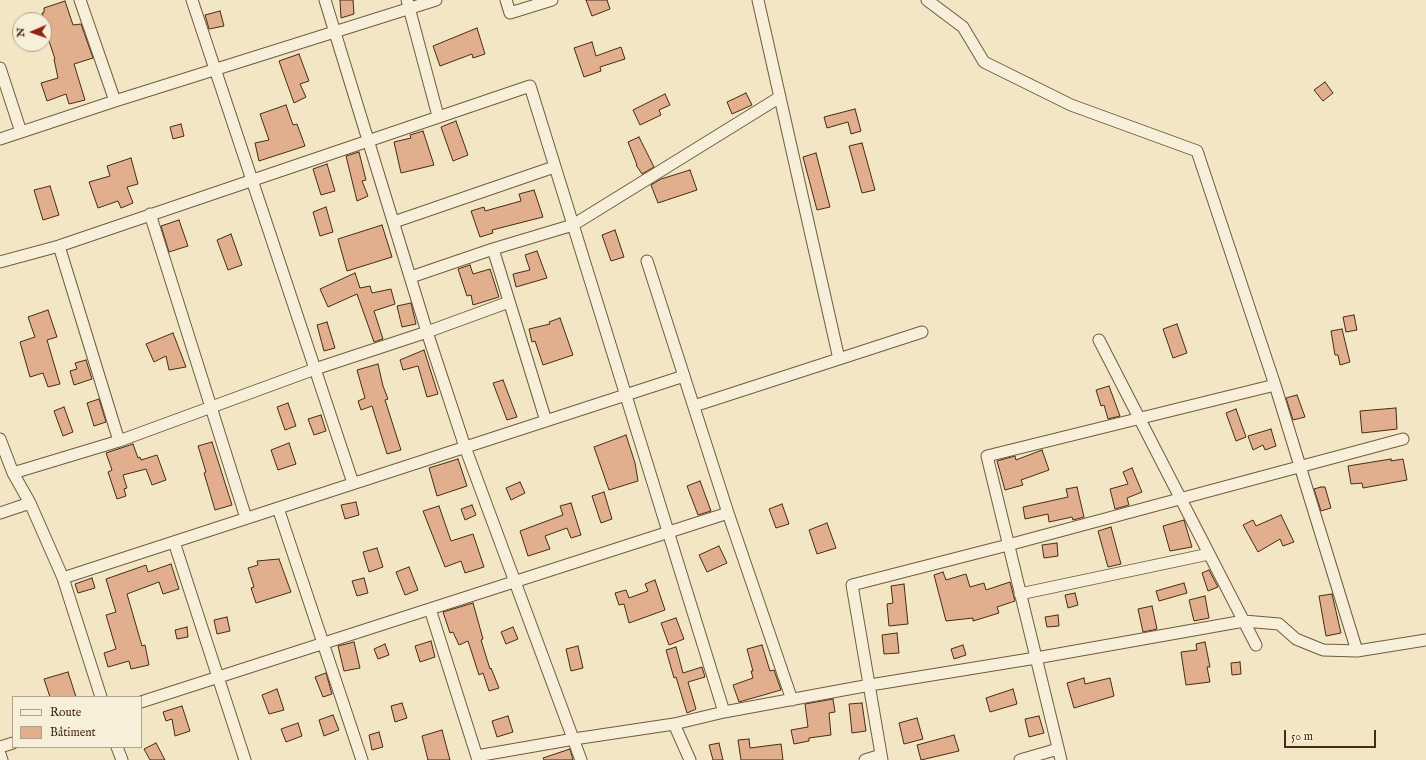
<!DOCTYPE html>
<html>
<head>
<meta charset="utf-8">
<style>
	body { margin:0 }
	#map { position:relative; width:1426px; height:760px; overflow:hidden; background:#f3e6c5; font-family:"IM FELL English",serif }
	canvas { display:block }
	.legend { position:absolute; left:12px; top:696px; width:130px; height:52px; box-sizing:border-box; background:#f7efd9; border:1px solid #b0a18b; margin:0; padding:5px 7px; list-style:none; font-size:12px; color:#462c15 }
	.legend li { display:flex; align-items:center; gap:8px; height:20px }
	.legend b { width:20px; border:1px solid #b0a18b }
	.north { position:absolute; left:12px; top:12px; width:40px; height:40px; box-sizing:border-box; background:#f7efd9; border:1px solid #b0a18b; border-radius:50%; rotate:268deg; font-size:11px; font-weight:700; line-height:16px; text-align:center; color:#462c15 }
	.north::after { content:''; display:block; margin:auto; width:14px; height:18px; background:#8f2418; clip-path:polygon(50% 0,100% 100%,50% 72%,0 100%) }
	.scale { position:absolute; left:1284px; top:730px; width:92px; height:18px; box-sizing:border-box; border:2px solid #462c15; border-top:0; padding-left:5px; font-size:12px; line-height:14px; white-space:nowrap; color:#462c15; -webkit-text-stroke:3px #f7efd9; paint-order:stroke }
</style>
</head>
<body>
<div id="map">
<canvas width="1426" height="760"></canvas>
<ul class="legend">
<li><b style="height:5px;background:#f7efd9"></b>Route</li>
<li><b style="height:11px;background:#e1ae8e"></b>Bâtiment</li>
</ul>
<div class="north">N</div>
<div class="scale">50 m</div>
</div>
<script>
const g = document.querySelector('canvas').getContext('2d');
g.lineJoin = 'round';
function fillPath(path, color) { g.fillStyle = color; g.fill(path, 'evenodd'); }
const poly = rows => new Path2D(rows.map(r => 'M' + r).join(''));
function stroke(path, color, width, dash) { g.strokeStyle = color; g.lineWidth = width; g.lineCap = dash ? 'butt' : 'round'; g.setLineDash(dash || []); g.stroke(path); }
const building = poly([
	[340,0,353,0,354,14,341,18,340,0],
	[586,0,607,0,610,9,592,16,586,0],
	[65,1,73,25,81,24,93,58,74,64,85,100,69,104,66,94,47,101,41,83,58,78,54,59,55,59,48,38,44,39,44,20,42,13,44,13,44,8,65,1],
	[220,11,224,26,209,29,205,15,220,11],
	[477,28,485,54,473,58,472,54,440,66,433,46,477,28],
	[592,42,596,56,621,47,625,59,600,67,601,71,584,77,574,48,592,42],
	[299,54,309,81,300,84,306,97,294,103,279,61,299,54],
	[1325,82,1333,93,1323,101,1314,90,1325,82],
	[746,93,752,105,732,114,727,102,746,93],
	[665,94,670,105,659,110,661,115,640,125,633,110,665,94],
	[286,105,293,125,297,124,305,146,259,161,255,143,269,140,260,114,286,105],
	[855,109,861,131,851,134,848,122,827,128,824,117,855,109],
	[456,121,468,155,453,161,441,127,456,121],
	[181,124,184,136,173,139,170,127,181,124],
	[423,131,434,165,401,173,394,142,411,138,410,135,423,131],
	[639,137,654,167,642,174,636,165,637,165,628,142,639,137],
	[862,143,875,190,862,193,849,146,862,143],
	[359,152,366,180,362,181,368,196,357,201,346,156,359,152],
	[816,153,830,207,817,210,803,157,816,153],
	[131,158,138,184,127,187,133,203,121,208,118,201,98,208,89,182,110,176,107,166,131,158],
	[327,164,335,191,321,195,313,169,327,164],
	[690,170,697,190,658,203,651,185,661,179,690,170],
	[50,186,59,215,43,220,34,190,50,186],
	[534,190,543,217,492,230,493,233,480,237,471,211,484,207,485,211,521,201,519,194,534,190],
	[326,207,333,232,320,236,313,212,326,207],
	[179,220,188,246,169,252,161,226,179,220],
	[382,225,392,257,347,271,338,239,382,225],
	[615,230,624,257,611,261,602,235,615,230],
	[231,234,242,265,228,270,217,240,231,234],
	[537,251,547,278,516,287,513,274,530,270,525,255,537,251],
	[470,265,473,274,490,269,499,297,473,305,471,295,467,296,458,269,470,265],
	[355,273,360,288,370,286,372,293,391,289,395,304,374,311,383,339,374,342,357,294,328,307,320,289,355,273],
	[411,303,416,324,402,327,397,306,411,303],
	[48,310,57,337,47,340,60,384,48,387,43,373,30,377,20,342,35,337,28,317,48,310],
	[1354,315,1357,330,1346,332,1343,317,1354,315],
	[560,318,573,355,543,365,535,341,532,342,529,329,550,324,549,322,560,318],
	[327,322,335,348,324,351,317,325,327,322],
	[1177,324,1187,353,1173,358,1163,329,1177,324],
	[1342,329,1350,362,1340,365,1338,355,1335,355,1331,331,1342,329],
	[173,333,186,367,169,370,166,356,154,362,146,344,173,333],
	[424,350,438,394,427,397,418,366,403,370,400,360,424,350],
	[86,360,92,379,74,385,70,371,77,369,75,363,86,360],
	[378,364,383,386,388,399,385,400,401,450,387,454,372,406,361,410,358,401,365,398,357,370,378,364],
	[503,380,517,417,507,420,493,383,503,380],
	[1109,386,1120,416,1108,419,1104,405,1101,406,1096,390,1109,386],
	[1297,395,1305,417,1293,420,1286,398,1297,395],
	[99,399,106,422,94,426,87,403,99,399],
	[288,403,296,426,285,430,277,407,288,403],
	[64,407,73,432,63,436,54,411,64,407],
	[1396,408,1397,429,1362,433,1360,411,1396,408],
	[1236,409,1246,437,1236,441,1226,413,1236,409],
	[321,415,326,431,314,435,308,419,321,415],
	[1271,429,1276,446,1265,450,1263,445,1253,450,1248,436,1271,429],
	[626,435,635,463,638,481,609,490,594,447,626,435],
	[212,442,232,505,215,510,204,473,206,472,198,446,212,442],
	[289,443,296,464,278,470,271,450,289,443],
	[133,444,138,458,140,457,141,460,157,455,166,480,152,485,146,469,123,475,127,488,124,489,126,496,117,499,108,472,112,470,106,453,133,444],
	[1042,450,1049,470,1021,480,1023,485,1005,490,997,461,1015,456,1016,460,1042,450],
	[458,459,467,486,437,496,429,468,458,459],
	[1391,459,1391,461,1403,459,1407,480,1363,488,1362,483,1351,484,1348,466,1391,459],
	[1132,468,1142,492,1127,498,1129,505,1115,509,1110,489,1128,484,1123,472,1132,468],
	[700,481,711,511,698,515,687,486,700,481],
	[520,482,525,493,511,500,506,488,520,482],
	[1077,487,1084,517,1073,520,1072,517,1049,522,1048,514,1025,519,1023,507,1068,497,1066,489,1077,487],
	[1321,487,1325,487,1331,508,1321,511,1314,489,1321,487],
	[604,492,612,519,601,523,592,496,604,492],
	[356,502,359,515,345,519,341,505,356,502],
	[571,503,581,535,571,538,567,528,545,536,550,549,528,556,520,531,563,515,560,506,571,503],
	[782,504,789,524,776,528,769,509,782,504],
	[472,505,476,515,465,520,461,509,472,505],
	[439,506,451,541,473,534,484,567,465,573,461,561,445,567,423,511,439,506],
	[1281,515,1294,542,1283,546,1280,539,1258,552,1243,525,1253,520,1256,526,1281,515],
	[1184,520,1192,547,1170,551,1163,526,1184,520],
	[827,523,836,548,817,554,809,530,827,523],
	[1111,527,1121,564,1108,567,1098,531,1111,527],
	[1057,543,1058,556,1044,558,1042,545,1057,543],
	[719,546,727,563,707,572,699,555,719,546],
	[377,548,383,567,369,572,363,552,377,548],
	[279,559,291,592,256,603,251,588,254,587,248,568,258,565,257,561,279,559],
	[171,564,179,589,163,594,159,582,127,594,142,646,145,645,149,665,131,669,129,661,108,667,104,653,116,649,106,615,116,612,106,579,146,565,148,572,171,564],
	[409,567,418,590,405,595,396,572,409,567],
	[1209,570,1218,587,1208,591,1202,573,1209,570],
	[943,572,946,580,966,574,970,587,984,583,986,590,1010,582,1015,601,997,607,999,613,973,621,973,618,946,621,934,575,943,572],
	[92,578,95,588,78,593,75,584,92,578],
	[364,578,368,593,357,596,352,581,364,578],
	[655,580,665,610,629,623,624,604,619,605,615,593,626,590,629,598,648,591,645,584,655,580],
	[1184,583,1187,593,1159,601,1156,591,1184,583],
	[904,584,908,624,889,626,887,604,893,603,891,586,904,584],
	[1075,593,1078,605,1068,608,1065,595,1075,593],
	[1332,594,1341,633,1326,636,1319,596,1332,594],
	[1205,596,1209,618,1194,621,1189,600,1205,596],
	[473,603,483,639,481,640,490,669,491,668,499,688,489,691,483,673,479,675,468,641,459,645,453,632,450,633,443,612,473,603],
	[1152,606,1157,629,1143,632,1138,609,1152,606],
	[1058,615,1059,626,1047,627,1045,617,1058,615],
	[227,617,230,631,217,634,214,620,227,617],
	[676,618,684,639,669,645,661,623,676,618],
	[187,627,188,637,177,639,175,630,187,627],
	[513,627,518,639,506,644,501,632,513,627],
	[897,633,899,653,884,654,882,635,897,633],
	[431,641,435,657,420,662,415,646,431,641],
	[354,642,360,668,344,671,338,646,354,642],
	[1205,642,1210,667,1207,667,1210,682,1186,685,1181,652,1197,650,1196,644,1205,642],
	[385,644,389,655,378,659,374,649,385,644],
	[762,645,770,671,774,670,781,690,739,702,733,685,753,678,751,671,753,671,747,649,762,645],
	[963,645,966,655,954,659,951,649,963,645],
	[578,646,583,668,571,671,566,649,578,646],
	[676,647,683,673,702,667,705,677,688,682,696,709,687,713,676,677,674,678,666,650,676,647],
	[1240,662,1241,674,1232,675,1231,663,1240,662],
	[68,672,76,697,50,697,44,679,68,672],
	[326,673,332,694,323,697,315,677,326,673],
	[1084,678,1085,684,1110,678,1114,696,1074,708,1067,683,1084,678],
	[277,689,284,710,269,714,262,695,277,689],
	[1013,689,1017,704,990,712,986,698,1013,689],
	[833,699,835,712,829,713,831,735,809,738,809,741,794,744,791,730,808,727,805,704,833,699],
	[402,703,407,718,395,722,391,706,402,703],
	[862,703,866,731,852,733,849,704,862,703],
	[182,706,190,731,175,736,172,719,166,721,163,712,182,706],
	[333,715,339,730,324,736,319,720,333,715],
	[508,716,513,732,497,737,492,721,508,716],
	[1039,716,1044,733,1029,737,1025,719,1039,716],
	[917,718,923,739,904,744,899,723,917,718],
	[298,723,302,736,286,742,281,729,298,723],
	[442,730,450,760,428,760,422,736,442,730],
	[379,732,383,747,372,750,369,735,379,732],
	[954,735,959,751,921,760,917,745,954,735],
	[749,739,750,748,781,744,783,760,741,760,738,740,749,739],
	[156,743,165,760,150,760,144,749,156,743],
	[719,743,723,760,713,760,709,745,719,743],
	[570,749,573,760,544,760,543,758,570,749]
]);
fillPath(building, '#e1ae8e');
stroke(building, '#462c15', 1);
const minor = poly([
	[80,0,115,101],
	[192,0,353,483],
	[325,0,427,332,465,447,581,760],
	[407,0,438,116],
	[506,0,510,13,552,0],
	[758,0,839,359],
	[927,0,963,27,984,62,1071,105,1197,151,1275,385,1357,651],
	[0,68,21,132],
	[0,139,115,101,436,0],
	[150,214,246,518],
	[394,222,554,167],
	[59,246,119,441],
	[493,249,546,421],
	[647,261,728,513,792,700],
	[0,262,59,246,530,86,724,712],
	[411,277,493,249,573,225,780,97],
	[1099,340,1256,645],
	[694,406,922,332],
	[0,439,13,473,30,503,63,578,101,697],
	[13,473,119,441,315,369,427,332,509,302],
	[278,508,362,760],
	[0,513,30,503],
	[174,542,245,760],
	[63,578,684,376],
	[1020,594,1209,554],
	[430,609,478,760],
	[141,702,728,513],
	[674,724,690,760],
	[0,747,13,743],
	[117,747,122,760],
	[0,754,2,760],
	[477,756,574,739,674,724,724,712,870,685,1036,658,1244,621,1279,624,1296,639,1323,650,1357,651,1426,640],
	[865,760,881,755],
	[882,760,852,585,1008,545,1403,439],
	[1020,760,1058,749],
	[1061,760,987,456,1275,385]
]);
stroke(minor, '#715a41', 13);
stroke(minor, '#f7efd9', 11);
</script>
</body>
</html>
